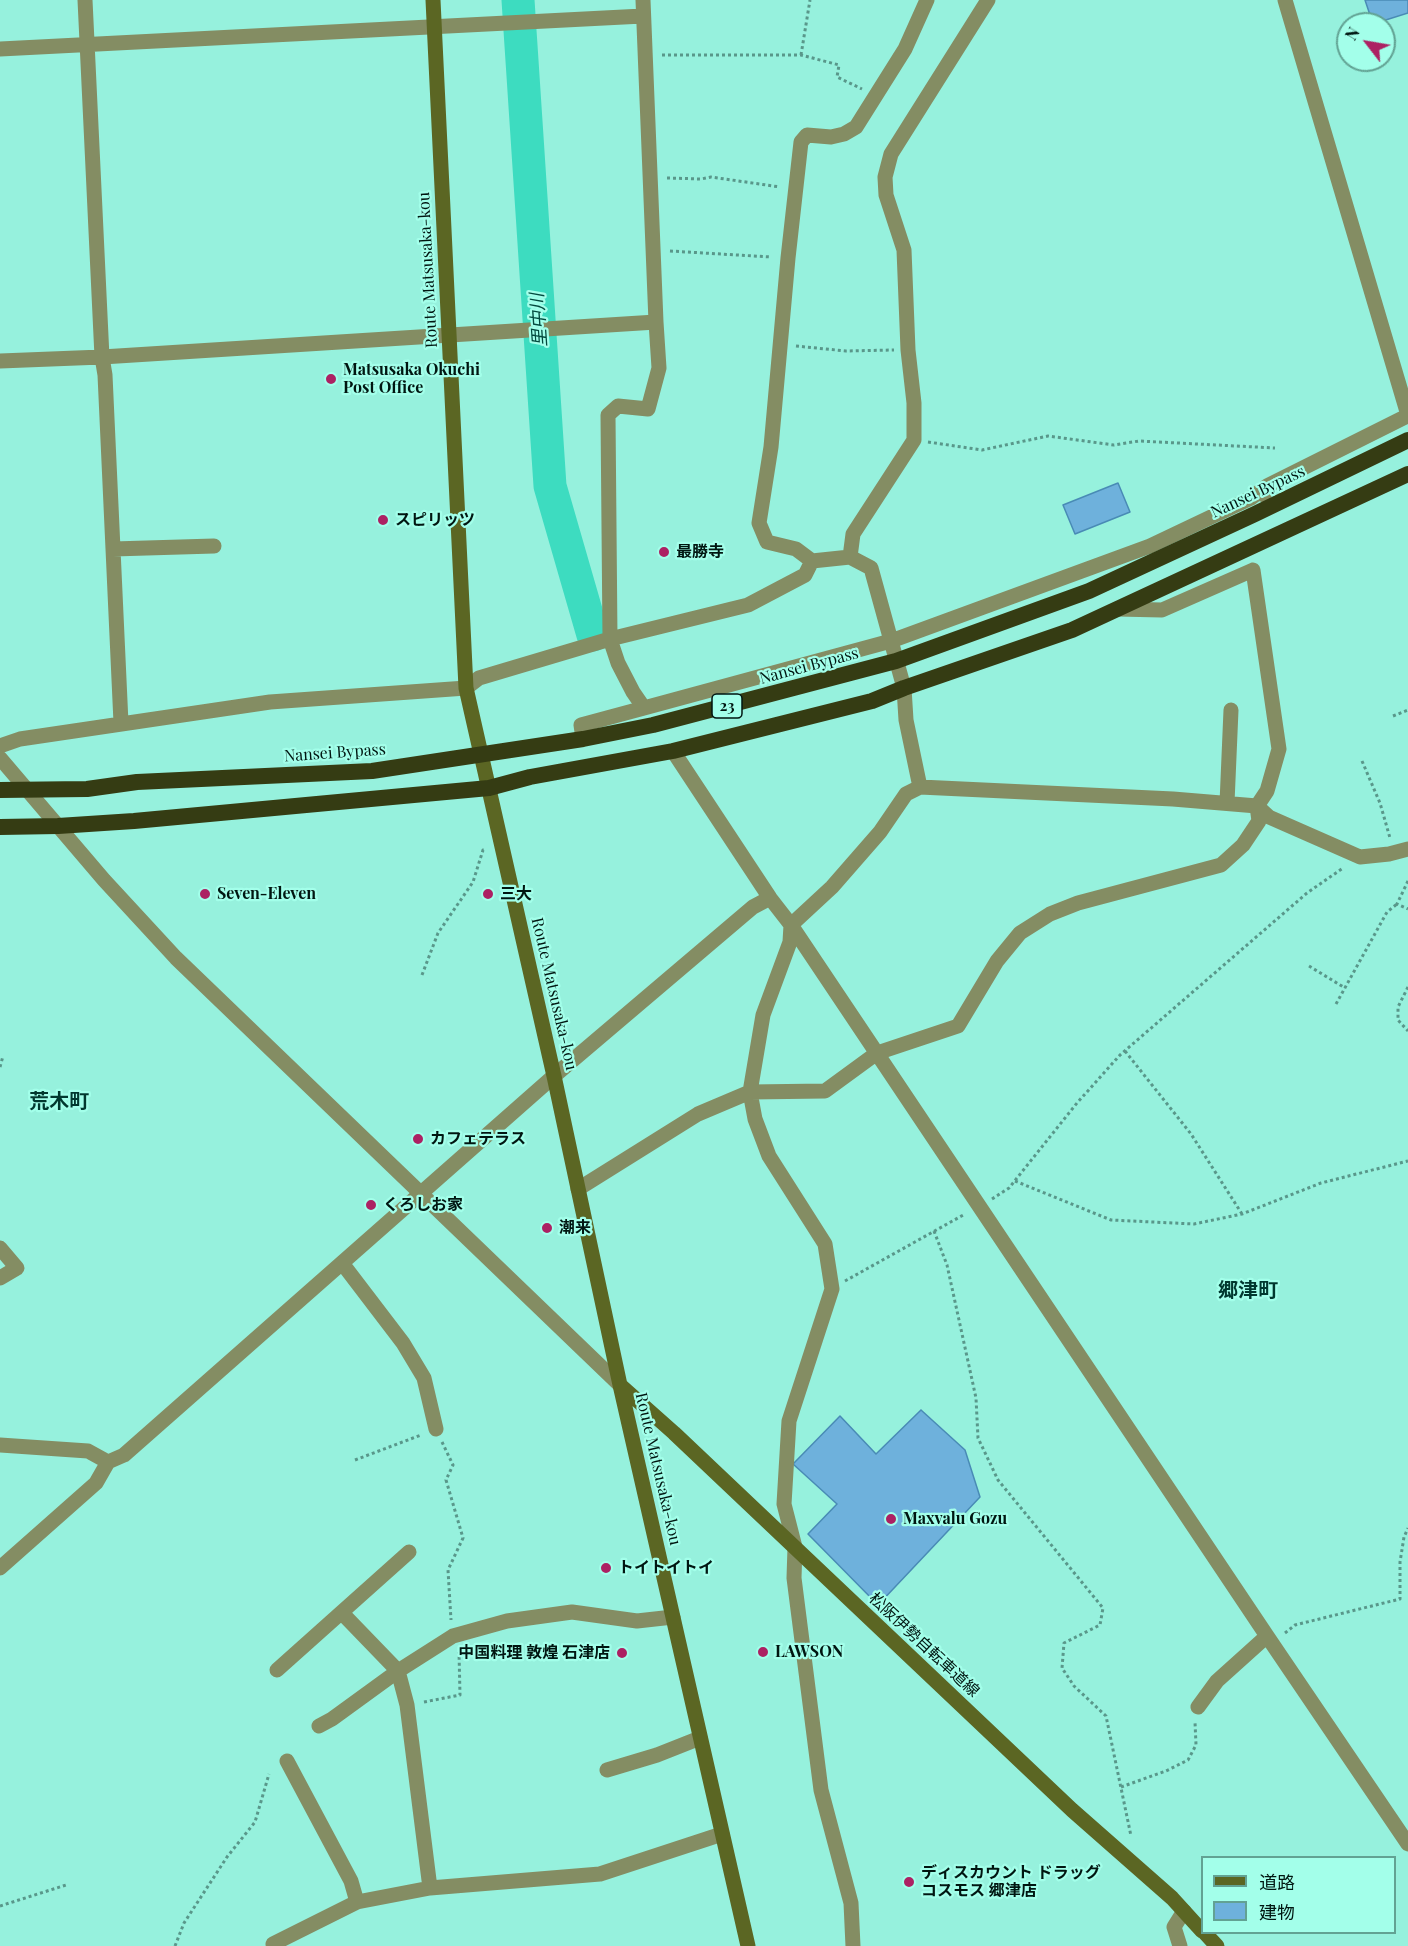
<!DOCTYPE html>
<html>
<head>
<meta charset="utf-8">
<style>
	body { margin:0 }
	#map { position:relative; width:1408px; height:1946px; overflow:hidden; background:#96f1dd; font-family:"Playfair Display","Noto Sans JP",serif }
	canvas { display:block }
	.legend { position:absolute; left:1201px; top:1856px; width:195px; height:78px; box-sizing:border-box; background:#a3ffea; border:2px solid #62a293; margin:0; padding:8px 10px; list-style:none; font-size:18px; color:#001611 }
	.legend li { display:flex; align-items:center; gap:12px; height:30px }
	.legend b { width:30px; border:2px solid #62a293 }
	.north { position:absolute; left:1336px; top:12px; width:60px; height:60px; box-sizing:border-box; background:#a3ffea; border:2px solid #62a293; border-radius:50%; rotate:301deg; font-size:16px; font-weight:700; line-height:24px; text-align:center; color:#001611 }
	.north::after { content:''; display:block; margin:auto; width:21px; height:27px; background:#ac2163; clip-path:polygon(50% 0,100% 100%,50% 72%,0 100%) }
</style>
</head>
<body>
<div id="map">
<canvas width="1408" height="1946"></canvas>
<ul class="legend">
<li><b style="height:8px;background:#5b6623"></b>道路</li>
<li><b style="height:16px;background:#6eb1dc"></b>建物</li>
</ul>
<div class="north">N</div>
</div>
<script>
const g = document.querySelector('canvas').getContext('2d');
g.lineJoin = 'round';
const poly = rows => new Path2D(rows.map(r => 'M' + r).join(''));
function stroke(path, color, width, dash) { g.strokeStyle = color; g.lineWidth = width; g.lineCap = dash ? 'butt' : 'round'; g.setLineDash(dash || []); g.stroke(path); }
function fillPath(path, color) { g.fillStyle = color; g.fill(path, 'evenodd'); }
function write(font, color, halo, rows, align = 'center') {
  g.font = font + ' "Playfair Display","Noto Sans JP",serif'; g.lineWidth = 4.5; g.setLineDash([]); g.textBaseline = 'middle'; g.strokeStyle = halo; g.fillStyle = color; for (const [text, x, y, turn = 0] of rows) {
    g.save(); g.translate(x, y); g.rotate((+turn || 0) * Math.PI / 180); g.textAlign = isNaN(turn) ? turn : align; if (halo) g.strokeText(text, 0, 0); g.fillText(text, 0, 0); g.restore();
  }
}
stroke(poly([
	[518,0,550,486,593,635]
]), '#3ddcc0', 33);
const building = poly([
	[1365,0,1408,0,1408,13,1373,24,1365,0],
	[1118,483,1130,512,1075,534,1063,505,1118,483],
	[921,1410,965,1450,980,1497,878,1605,808,1534,837,1504,793,1464,840,1416,876,1454,921,1410]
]);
fillPath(building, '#6eb1dc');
stroke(building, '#498bb5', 1.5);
stroke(poly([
	[662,55,801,55,839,65,837,77,862,89],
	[801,55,810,0],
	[667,178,701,179,711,177,780,187],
	[670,251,771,257],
	[796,346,846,351,894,350],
	[928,442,982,450,1048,436,1114,445,1139,441,1275,448],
	[1393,716,1408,710],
	[1362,761,1380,803,1390,838],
	[1408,881,1397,904,1408,909],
	[1309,966,1345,988],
	[422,975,438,933,473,882,483,850,485,850],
	[1408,987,1398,1007,1398,1020,1408,1031],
	[1336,1004,1387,912,1397,904],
	[1125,1051,1191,1134,1242,1214],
	[0,1067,3,1056],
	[1015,1181,1111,1220,1194,1224,1242,1214,1321,1183,1408,1161],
	[992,1199,1009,1188,1077,1103,1120,1055,1307,893,1343,868],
	[934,1231,947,1265,976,1398,978,1438,998,1480,1103,1608,1100,1625,1064,1643,1062,1668,1074,1686,1106,1716,1131,1836],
	[845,1281,965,1214],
	[442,1442,453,1465,446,1480,463,1538,448,1570,451,1620],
	[355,1460,421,1435],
	[1285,1633,1295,1625,1400,1599,1400,1562,1404,1537,1408,1528],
	[424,1702,460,1695,459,1652],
	[1121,1787,1166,1771,1188,1760,1196,1745,1195,1722],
	[0,1906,66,1885],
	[175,1946,184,1923,227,1857,255,1822,269,1774]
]), '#59978a', 3, [3, 3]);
stroke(poly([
	[85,0,102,357,105,375,121,723],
	[1285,0,1408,415],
	[0,49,643,16],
	[0,361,102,357,656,322,643,0],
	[1264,495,1267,486,1407,416],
	[113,549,214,546],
	[850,557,853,534,914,440,914,403,908,350,904,250,886,195,885,177,891,154,988,0],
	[644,708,891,641,1150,546,1251,498,1267,486],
	[583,739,581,725,644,708,633,692,618,663,610,639,608,415,618,406,648,409,659,368,656,322],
	[0,746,20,739,270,702,466,688,479,678,610,639,748,605,805,575,812,561],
	[673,751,770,898,791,925,1267,1636,1408,1844],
	[920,787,906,720,904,688,871,568,850,557,812,561,796,549,767,542,759,523,771,447,788,258,801,142,807,135,831,137,844,134,856,127,905,49,927,0],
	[1227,803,1231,710],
	[578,1189,698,1114,750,1092,825,1091,877,1053,958,1026,997,961,1020,933,1050,914,1078,903,1221,865,1243,845,1259,821,1257,806,1267,791,1279,749,1253,570,1162,610,1117,609],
	[0,1248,17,1268,0,1278],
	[342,1263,403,1343,424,1378,436,1429],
	[0,1445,88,1451,108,1462],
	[0,1568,96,1483,108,1462,124,1455,554,1076,753,907,770,898],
	[342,1613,398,1671,407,1705,430,1888],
	[277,1670,409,1552],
	[1198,1707,1217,1681,1267,1636],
	[319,1726,332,1719,398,1671,453,1636,507,1621,572,1612,637,1621,673,1617],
	[287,1761,351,1881,357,1902],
	[607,1770,657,1755,700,1738],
	[273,1944,357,1902,430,1888,600,1874,722,1834],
	[853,1946,851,1903,821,1790,794,1578,795,1547,784,1504,789,1421,832,1289,825,1244,769,1156,755,1119,750,1092,763,1015,790,942,791,925,832,887,880,832,906,794,920,787,1173,799,1257,806,1269,817,1360,857,1389,854,1408,849],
	[1180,1946,1174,1927,1184,1911]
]), '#848d63', 15);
stroke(poly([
	[0,758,104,880,176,958,620,1385]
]), '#848d63', 15);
stroke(poly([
	[433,0,466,688,554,1076,620,1385,748,1946],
	[620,1385,674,1433,1072,1810,1172,1898,1202,1931],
	[1204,1932,1217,1946]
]), '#5b6623', 15);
stroke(poly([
	[0,790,87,789,137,782,372,771,583,739,653,725,896,661,1089,591,1255,514,1408,440],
	[0,827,58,826,134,821,489,788,530,777,673,751,872,701,904,688,1072,630,1408,474]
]), '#353c13', 16);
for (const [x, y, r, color] of [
	[331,379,6,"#ac2163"],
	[383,520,6,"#ac2163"],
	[664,552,6,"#ac2163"],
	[205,894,6,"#ac2163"],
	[488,894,6,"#ac2163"],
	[418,1139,6,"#ac2163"],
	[371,1205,6,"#ac2163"],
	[547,1228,6,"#ac2163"],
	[891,1519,6,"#ac2163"],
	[606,1568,6,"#ac2163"],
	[763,1652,6,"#ac2163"],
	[622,1653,6,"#ac2163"],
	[909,1882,6,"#ac2163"]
]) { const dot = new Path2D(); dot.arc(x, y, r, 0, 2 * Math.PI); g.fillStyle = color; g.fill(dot); stroke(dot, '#a3ffea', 2); }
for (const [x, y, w] of [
	[727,706,30]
]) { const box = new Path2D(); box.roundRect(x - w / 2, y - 12, w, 24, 4.5); g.fillStyle = '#a3ffea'; g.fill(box); stroke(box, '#001611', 1.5); }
write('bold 15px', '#001611', null, [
	["23",727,706]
]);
write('16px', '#001611', '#a3ffea', [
	["Route Matsusaka-kou",428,270,-93],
	["Nansei Bypass",1258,492,-25],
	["Nansei Bypass",809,666,-15],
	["Nansei Bypass",335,753,-4],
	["Route Matsusaka-kou",554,994,77],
	["Route Matsusaka-kou",658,1469,77],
	["松阪伊勢自転車道線",924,1645,43]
]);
write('bold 16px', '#001611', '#a3ffea', [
	["Matsusaka Okuchi",343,370],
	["Post Office",343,388],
	["スピリッツ",395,520],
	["最勝寺",676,552],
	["Seven-Eleven",217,894],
	["三大",500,894],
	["カフェテラス",430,1139],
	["くろしお家",383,1205],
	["潮来",559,1228],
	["Maxvalu Gozu",903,1519],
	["トイトイトイ",618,1568],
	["LAWSON",775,1652],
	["中国料理 敦煌 石津店",610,1653,"right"],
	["ディスカウント ドラッグ",921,1873],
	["コスモス 郷津店",921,1891]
], 'left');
write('italic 18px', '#03493e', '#a3ffea', [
	["里中川",539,320,-94]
]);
write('bold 20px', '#01382f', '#a3ffea', [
	["荒木町",59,1102],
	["郷津町",1248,1291]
]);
</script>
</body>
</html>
